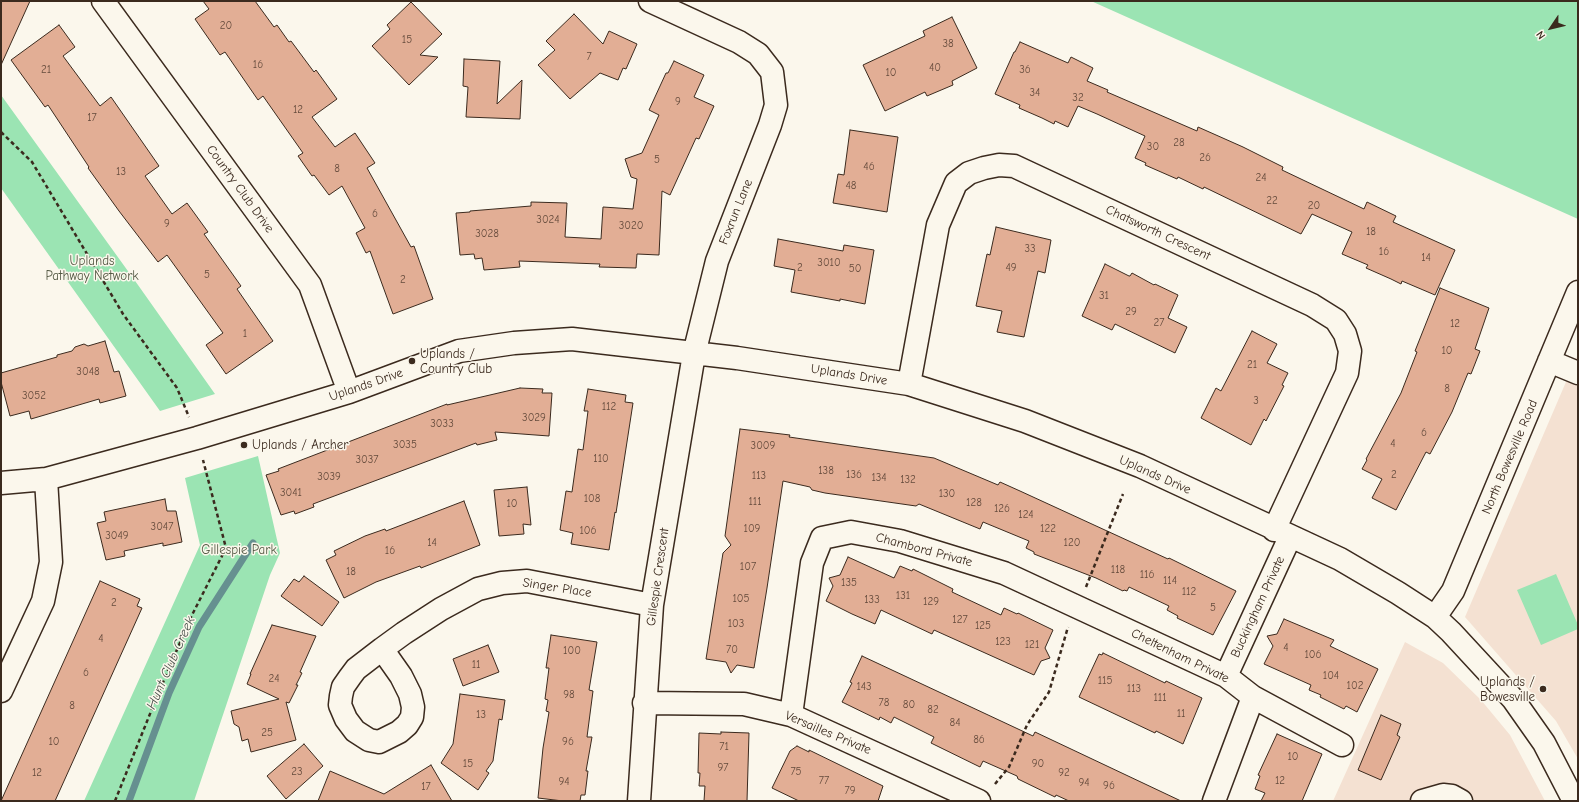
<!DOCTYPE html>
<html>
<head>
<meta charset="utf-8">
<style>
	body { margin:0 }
	#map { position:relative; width:1579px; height:802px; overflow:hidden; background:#fbf7ec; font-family:"Comic Neue",sans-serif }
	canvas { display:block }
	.frame { position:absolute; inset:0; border:2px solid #3b2a1e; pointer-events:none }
	.north { position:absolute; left:1531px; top:8px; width:40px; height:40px; -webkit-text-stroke:3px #fbf7ec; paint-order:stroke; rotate:235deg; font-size:11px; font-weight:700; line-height:16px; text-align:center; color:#3b2a1e }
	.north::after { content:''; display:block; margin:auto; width:14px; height:18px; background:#3b2a1e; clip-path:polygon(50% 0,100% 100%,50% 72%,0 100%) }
</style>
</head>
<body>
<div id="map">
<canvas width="1579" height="802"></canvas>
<div class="frame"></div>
<div class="north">N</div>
</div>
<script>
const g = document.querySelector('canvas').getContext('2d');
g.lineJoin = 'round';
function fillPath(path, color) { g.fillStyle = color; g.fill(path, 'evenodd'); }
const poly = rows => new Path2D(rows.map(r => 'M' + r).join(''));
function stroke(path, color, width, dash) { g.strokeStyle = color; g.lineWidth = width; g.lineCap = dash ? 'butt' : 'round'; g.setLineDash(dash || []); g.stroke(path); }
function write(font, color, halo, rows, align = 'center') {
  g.font = font + ' "Comic Neue",sans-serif'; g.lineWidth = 3; g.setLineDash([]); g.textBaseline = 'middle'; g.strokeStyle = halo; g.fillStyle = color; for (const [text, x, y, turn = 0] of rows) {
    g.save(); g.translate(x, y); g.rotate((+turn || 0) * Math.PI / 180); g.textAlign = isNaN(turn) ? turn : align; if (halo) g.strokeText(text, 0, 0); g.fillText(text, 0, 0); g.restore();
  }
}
fillPath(poly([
	[1578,354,1578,759,1556,721,1465,617],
	[1405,642,1443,663,1481,700,1510,735,1545,801,1333,801]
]), '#f4e1d2');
fillPath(poly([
	[1091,1,1578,1,1578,219],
	[1,95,138,285,215,394,160,411,1,188],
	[258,456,280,553,270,575,194,801,84,801,200,545,185,478],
	[1556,574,1578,625,1578,629,1541,645,1517,590]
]), '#9be4b3');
stroke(poly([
	[129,801,169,693,199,627,253,543]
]), '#669090', 7);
const building = poly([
	[1,1,30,1,1,65,1,1],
	[203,1,255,1,274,27,277,25,289,42,291,41,314,72,316,70,337,99,312,117,335,147,355,133,375,163,367,168,411,247,414,246,433,299,393,314,370,251,366,253,356,233,365,228,342,186,329,195,314,175,312,176,298,156,303,153,263,96,258,100,225,52,220,55,195,19,209,9,203,1],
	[411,2,442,34,420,55,438,57,409,85,372,46,390,29,387,25,411,2],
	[574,14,603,44,609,31,637,44,626,69,623,68,618,80,600,73,570,99,538,65,555,50,546,41,574,14],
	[952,17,977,68,952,81,953,85,927,96,925,92,885,111,863,65,925,36,923,31,952,17],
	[59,25,75,47,63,56,100,106,111,97,159,166,145,176,172,214,187,203,208,232,204,234,241,286,237,289,273,341,226,374,206,345,223,333,167,255,158,262,119,211,88,168,89,167,48,105,45,107,11,60,59,25],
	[1020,42,1068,63,1071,57,1093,68,1087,81,1108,90,1107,92,1197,131,1198,127,1243,147,1283,167,1282,170,1364,209,1367,202,1396,216,1393,222,1455,250,1435,295,1402,281,1401,284,1391,279,1366,268,1368,265,1342,254,1352,232,1312,214,1301,234,1204,187,1203,189,1178,177,1177,179,1145,165,1146,163,1135,158,1145,136,1097,114,1078,106,1068,127,1055,121,1054,124,1042,118,1019,108,1020,105,995,94,1014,52,1015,52,1020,42],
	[464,59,500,61,497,104,522,80,520,119,466,117,468,87,463,86,464,59],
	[674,61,704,75,694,97,714,106,699,139,696,138,670,195,662,191,659,255,637,254,636,268,599,267,600,264,519,261,520,267,484,270,482,258,475,259,474,254,460,255,456,213,470,212,470,211,531,206,531,202,567,203,565,237,601,239,603,207,633,209,637,179,631,177,625,159,642,153,659,115,649,110,666,73,668,73,674,61],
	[850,130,898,137,887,212,833,203,838,174,844,175,850,130],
	[996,227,1051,240,1045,273,1038,271,1024,337,997,332,1002,311,976,306,987,254,990,255,996,227],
	[778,239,843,251,844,245,874,250,865,304,840,299,840,301,791,292,795,270,774,266,778,239],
	[1105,264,1129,276,1130,276,1132,273,1154,285,1155,284,1178,295,1168,318,1187,327,1175,353,1115,324,1112,330,1082,316,1105,264],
	[1440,288,1489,308,1475,349,1480,351,1471,374,1468,373,1452,412,1430,454,1426,452,1396,510,1372,498,1382,479,1362,469,1367,460,1366,459,1401,393,1417,352,1415,351,1440,288],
	[1252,331,1277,344,1267,363,1288,373,1282,385,1284,386,1266,421,1264,419,1251,445,1201,418,1216,388,1221,391,1252,331],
	[105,341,114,372,119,371,126,396,100,403,99,399,31,419,29,411,10,416,1,382,1,373,57,357,57,355,72,351,75,347,84,344,88,346,105,341],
	[520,388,543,389,542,393,552,393,549,436,495,432,497,440,477,445,476,443,313,504,314,507,295,514,294,511,281,515,266,475,279,471,278,469,447,404,447,405,520,388],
	[588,389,626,395,625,402,633,403,616,513,615,512,609,550,571,544,573,533,560,530,566,491,572,492,578,449,583,450,588,411,584,411,588,389],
	[740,429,790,435,789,437,934,458,998,485,1000,482,1020,491,1168,559,1169,558,1236,591,1213,635,1177,618,1178,616,1167,610,1169,606,1129,587,1127,591,1124,590,1123,591,1096,578,1034,554,1034,552,1026,548,1029,541,983,522,980,529,919,504,916,506,825,493,812,490,810,487,783,481,767,588,754,668,737,665,731,673,726,662,706,659,723,553,731,545,725,536,740,429],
	[527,487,531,525,523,524,524,534,499,536,494,490,527,487],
	[165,499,167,511,176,511,182,542,163,546,163,543,124,551,125,556,106,560,97,523,106,521,104,512,165,499],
	[464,501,480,545,421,568,420,566,376,582,344,598,326,560,336,555,334,551,365,536,385,529,386,531,464,501],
	[848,557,894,578,900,566,912,571,913,569,953,589,952,592,1001,615,1004,608,1017,614,1018,613,1053,630,1045,648,1050,658,1041,661,1034,675,934,630,932,634,881,610,875,624,852,614,826,601,833,586,829,578,840,575,848,557],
	[304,576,339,602,322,626,281,596,294,579,299,582,304,576],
	[100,581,140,599,137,606,142,608,55,801,1,801,100,581],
	[1284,619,1334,640,1330,646,1378,669,1357,712,1346,706,1344,709,1320,697,1321,695,1309,690,1311,685,1264,664,1273,646,1267,636,1277,634,1284,619],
	[272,625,316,636,300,672,302,673,296,685,298,685,289,703,286,702,296,740,251,752,248,739,242,741,239,727,234,724,231,711,279,699,247,684,251,674,250,674,272,625],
	[551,635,597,642,589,690,593,691,587,737,592,737,586,771,588,771,585,795,581,795,580,801,563,801,538,798,543,748,549,712,546,711,548,700,545,699,549,668,546,668,551,635],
	[488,645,499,672,463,686,453,659,488,645],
	[1103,653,1165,683,1166,681,1202,698,1183,744,1156,731,1155,733,1079,697,1099,654,1102,655,1103,653],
	[862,656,1033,736,1035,732,1181,801,1069,801,1056,795,1055,797,1018,779,1017,776,983,761,980,767,931,743,934,737,894,717,891,723,880,717,879,720,842,702,852,683,850,682,862,656],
	[460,694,505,700,502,720,499,719,493,761,486,771,489,773,478,790,441,763,453,744,460,694],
	[1381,715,1401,724,1397,735,1400,737,1381,780,1358,770,1381,715],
	[721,732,749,733,747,801,704,801,705,786,699,786,700,773,698,773,699,733,721,734,721,732],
	[1277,734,1322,754,1302,801,1261,801,1265,793,1255,789,1260,776,1258,775,1277,734],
	[304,744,323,766,286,799,267,776,304,744],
	[797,746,809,752,809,750,883,786,878,801,799,801,772,788,790,751,797,746],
	[431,765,452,801,318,801,330,771,384,794,431,765]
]);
fillPath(building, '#e2ae95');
stroke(building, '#3b2a1e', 1);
const minor = poly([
	[103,1,310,285,349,392],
	[1549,361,1578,373],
	[909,384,938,225,956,183,969,173,984,168,999,165,1014,166,1312,305,1336,320,1345,334,1350,351,1347,373,1274,530],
	[1,483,46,479,197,438,349,392,459,351,514,343,572,339,737,358,909,384,1025,421,1140,466,1340,559,1398,593,1435,617,1451,632,1513,699,1544,743,1574,801],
	[1435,617,1453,591,1578,292],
	[382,649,401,676,410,694,413,707,412,717,407,725,399,732,379,742,369,740,355,731,346,719,340,705,341,696,343,687,350,677,356,669,382,649,404,633,441,609,478,589,502,583,527,581,652,605],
	[1226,676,1290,537],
	[1,691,43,601,51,562,46,479],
	[644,703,744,704,791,715,979,801],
	[791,715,812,563,822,538,851,532,900,541,1004,573,1226,676,1253,697,1342,745],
	[639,801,652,605,694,354,717,261,770,125,776,105,772,72,758,54,739,42,650,1],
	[1214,801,1253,697],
	[1422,801,1443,795,1452,796,1461,801]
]);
stroke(minor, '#3b2a1e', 25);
stroke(poly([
	[1,132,32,162,123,314,177,388,189,417],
	[1086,587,1123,494],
	[995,784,1009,767,1027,725,1049,692,1068,627],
	[115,801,158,694,191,617,226,548,203,460]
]), '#3b2a1e', 2.5, [4, 3]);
stroke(minor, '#fbf7ec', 22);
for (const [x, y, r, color] of [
	[412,361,4,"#3b2a1e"],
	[244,445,4,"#3b2a1e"],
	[1543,689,4,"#3b2a1e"]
]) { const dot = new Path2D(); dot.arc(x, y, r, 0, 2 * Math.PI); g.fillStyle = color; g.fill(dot); stroke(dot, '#fbf7ec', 1.5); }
write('11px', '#654b3c', null, [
	["20",226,26],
	["15",407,40],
	["38",948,44],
	["7",589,57],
	["16",258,65],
	["40",935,68],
	["21",46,70],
	["36",1025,70],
	["10",891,73],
	["34",1035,93],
	["32",1078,98],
	["9",678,102],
	["12",298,110],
	["17",92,118],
	["28",1179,143],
	["30",1153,147],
	["26",1205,158],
	["5",657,160],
	["46",869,167],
	["8",337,169],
	["13",121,172],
	["24",1261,178],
	["48",851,186],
	["22",1272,201],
	["20",1314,206],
	["6",375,214],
	["3024",548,220],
	["9",167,224],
	["3020",631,226],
	["18",1371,232],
	["3028",487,234],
	["33",1030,249],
	["16",1384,252],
	["14",1426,258],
	["3010",829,263],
	["2",800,268],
	["49",1011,268],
	["50",855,269],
	["5",207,275],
	["2",403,280],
	["31",1104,296],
	["29",1131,312],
	["27",1159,323],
	["12",1455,324],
	["1",245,334],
	["10",1447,351],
	["21",1252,365],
	["3048",88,372],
	["8",1447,389],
	["3052",34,396],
	["3",1256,401],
	["112",609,407],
	["3029",534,418],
	["3033",442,424],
	["6",1424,433],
	["4",1393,444],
	["3035",405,445],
	["3009",763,446],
	["110",601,459],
	["3037",367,460],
	["138",826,471],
	["136",854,475],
	["2",1394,475],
	["113",759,476],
	["3039",329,477],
	["134",879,478],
	["132",908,480],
	["3041",291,493],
	["130",947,494],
	["108",592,499],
	["111",755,502],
	["128",974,503],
	["10",512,504],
	["126",1002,509],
	["124",1026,515],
	["3047",162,527],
	["109",752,529],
	["122",1048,529],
	["106",588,531],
	["3049",117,536],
	["14",432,543],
	["120",1072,543],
	["16",390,551],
	["107",748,567],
	["118",1118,570],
	["18",351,572],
	["116",1147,575],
	["114",1170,581],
	["135",849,583],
	["112",1189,592],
	["131",903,596],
	["105",741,599],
	["133",872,600],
	["129",931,602],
	["2",114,603],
	["5",1213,608],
	["127",960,620],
	["103",736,624],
	["125",983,626],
	["4",101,639],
	["123",1003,642],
	["121",1032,645],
	["4",1286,648],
	["70",732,650],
	["100",572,651],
	["106",1313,655],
	["11",476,665],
	["6",86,673],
	["104",1331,676],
	["24",274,679],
	["115",1105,681],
	["102",1355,686],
	["143",864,687],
	["113",1134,689],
	["98",569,695],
	["111",1160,698],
	["78",884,703],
	["80",909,705],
	["8",72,706],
	["82",933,710],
	["11",1181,714],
	["13",481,715],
	["84",955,723],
	["25",267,733],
	["86",979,740],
	["10",54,742],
	["96",568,742],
	["71",724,747],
	["10",1293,757],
	["15",468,764],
	["90",1038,764],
	["97",723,768],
	["23",297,772],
	["75",796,772],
	["12",37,773],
	["92",1064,773],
	["77",824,781],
	["12",1280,781],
	["94",564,782],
	["94",1084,783],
	["96",1109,786],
	["17",426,787],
	["79",850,791]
]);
write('13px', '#3b2a1e', '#fbf7ec', [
	["Country Club Drive",240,189,54],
	["Foxrun Lane",736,212,-68],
	["Chatsworth Crescent",1158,233,25],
	["Uplands Drive",849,375,9],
	["Uplands Drive",366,385,-19],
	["North Bowesville Road",1510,457,-67],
	["Uplands Drive",1155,475,24],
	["Chambord Private",924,550,15],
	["Gillespie Crescent",658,577,-82],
	["Singer Place",557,588,9],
	["Buckingham Private",1258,607,-65],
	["Cheltenham Private",1180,656,26],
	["Versailles Private",828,733,23]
]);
write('13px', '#535843', '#fbf7ec', [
	["Uplands",92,261],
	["Pathway Network",92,276],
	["Gillespie Park",239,550]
]);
write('13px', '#3b2a1e', '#fbf7ec', [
	["Uplands /",420,354],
	["Country Club",420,369],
	["Uplands / Archer",252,445],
	["Uplands /",1535,682,"right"],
	["Bowesville",1535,697,"right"]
], 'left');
write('italic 14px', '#4d544e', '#fbf7ec', [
	["Hunt Club Creek",171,663,-66]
]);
</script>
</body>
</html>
